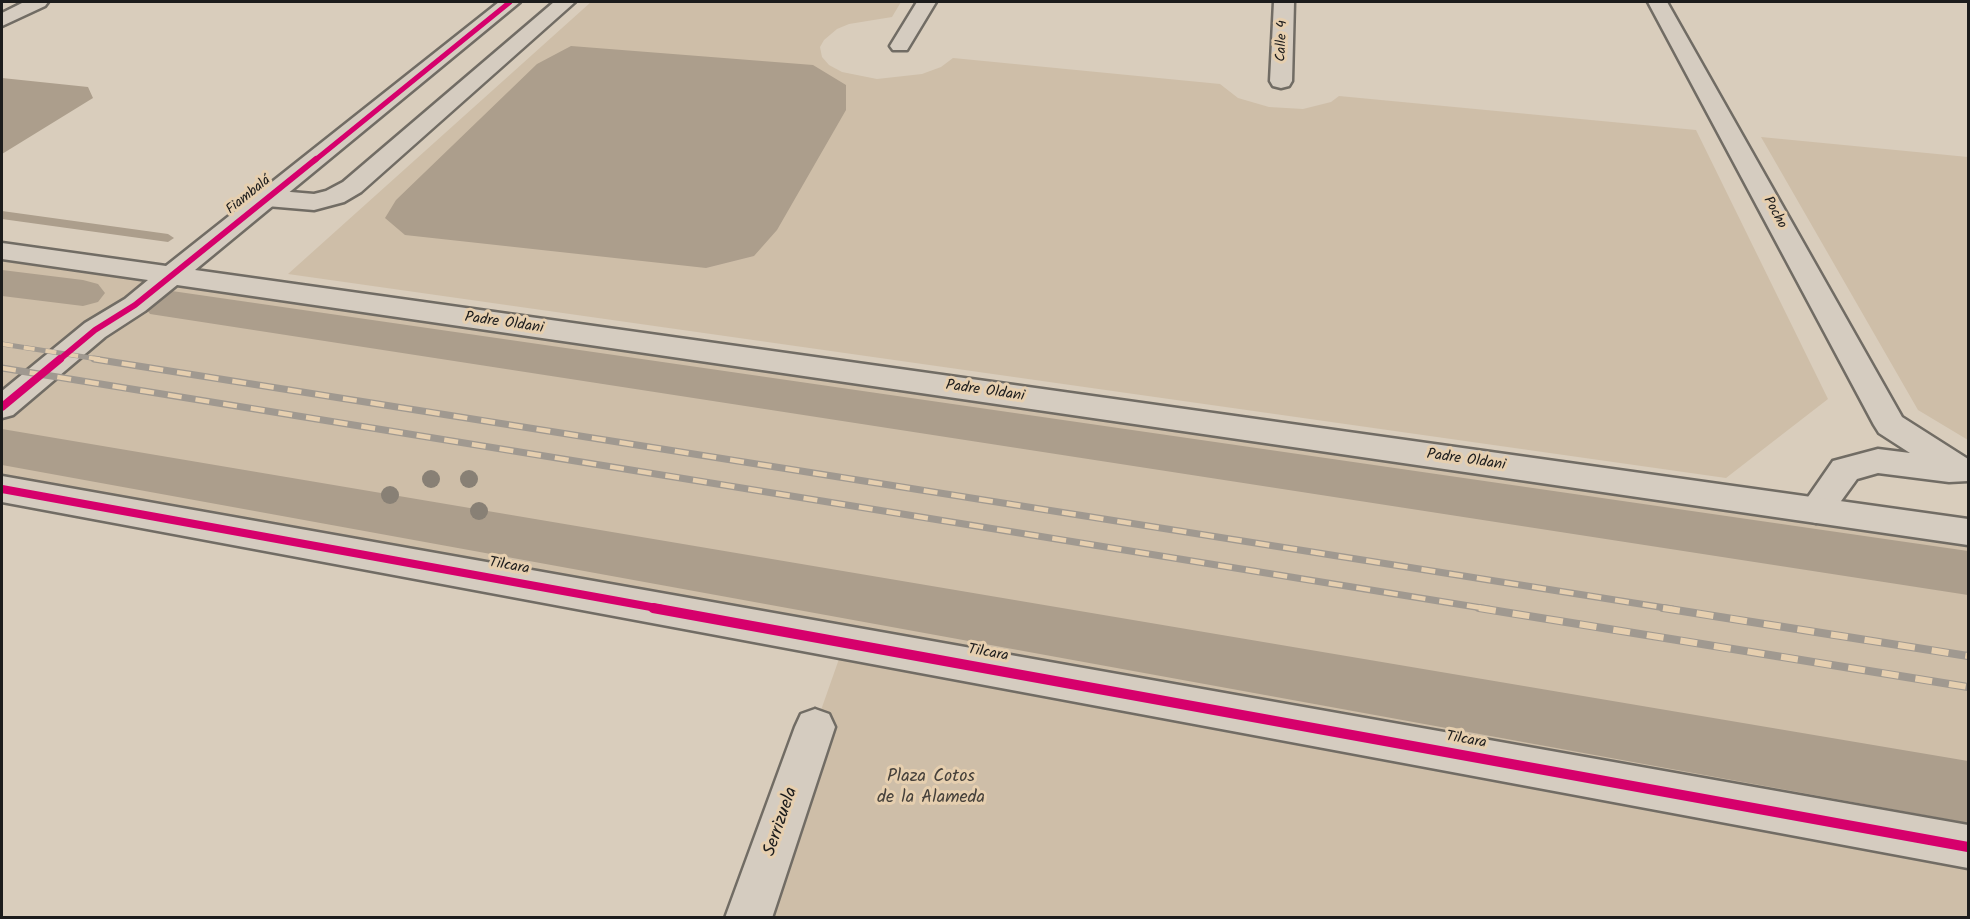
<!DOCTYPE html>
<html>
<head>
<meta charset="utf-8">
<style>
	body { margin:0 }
	#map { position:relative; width:1970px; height:919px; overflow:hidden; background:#d9cdbc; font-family:Kalam,sans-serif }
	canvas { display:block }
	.frame { position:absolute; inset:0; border:3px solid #1c1c1c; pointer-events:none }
</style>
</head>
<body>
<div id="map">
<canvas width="1970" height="919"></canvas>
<div class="frame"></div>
</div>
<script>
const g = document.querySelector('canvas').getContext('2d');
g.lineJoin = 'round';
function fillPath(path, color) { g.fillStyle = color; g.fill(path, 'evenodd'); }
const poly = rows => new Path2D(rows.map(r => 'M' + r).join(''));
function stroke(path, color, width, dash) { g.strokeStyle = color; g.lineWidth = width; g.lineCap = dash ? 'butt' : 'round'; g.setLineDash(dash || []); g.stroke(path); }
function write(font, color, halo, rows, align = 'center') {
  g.font = font + ' Kalam,sans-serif'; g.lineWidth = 6; g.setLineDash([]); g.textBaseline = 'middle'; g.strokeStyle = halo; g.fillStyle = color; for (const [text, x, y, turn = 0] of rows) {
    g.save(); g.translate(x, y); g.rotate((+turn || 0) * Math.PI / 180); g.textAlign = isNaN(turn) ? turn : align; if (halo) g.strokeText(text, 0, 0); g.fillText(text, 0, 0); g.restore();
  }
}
fillPath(poly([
	[591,2,901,2,892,17,849,24,837,29,824,40,820,47,822,57,829,65,842,72,877,79,922,74,941,67,953,58,1220,84,1238,98,1269,107,1303,109,1331,102,1339,96,1696,130,1828,399,1726,478,288,274],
	[1761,137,1968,157,1968,440,1918,410],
	[2,251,1968,532,1968,917,748,917,845,642,2,489]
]), '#cebea8');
fillPath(poly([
	[571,46,813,65,846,85,846,110,777,230,754,256,706,268,405,235,385,218,396,200,537,64],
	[2,78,88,87,93,98,2,154]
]), '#ac9e8c');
fillPath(poly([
	[2,211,168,234,174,238,168,242,2,219,2,211]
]), '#ac9e8c');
fillPath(poly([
	[2,270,83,280,98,284,105,293,98,302,83,306,2,296,2,270],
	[165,290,1968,551,1968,595,150,314,143,304,150,294,165,290],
	[2,429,1968,761,1968,823,2,465,2,429]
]), '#ac9e8c');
const street = poly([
	[24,2,48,2,45,6,2,26,2,13,24,2],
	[554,2,575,2,361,192,344,202,314,210,267,206,258,203,254,198,258,193,267,190,314,194,326,191,343,182,554,2],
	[917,2,936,2,907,50,893,50,890,46,917,2],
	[1274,2,1294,2,1292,81,1289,86,1281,88,1273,86,1270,81,1274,2],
	[1648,2,1667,2,1902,417,1968,459,1968,481,1949,482,1878,473,1857,479,1828,519,1816,523,1804,519,1799,510,1833,461,1878,449,1910,453,1879,433,1874,425,1648,2],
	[2,476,1968,825,1968,868,2,502,2,476],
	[815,709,829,714,835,727,772,918,725,918,795,727,801,714,815,709]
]);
const secondary = poly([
	[499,2,520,2,195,270,1968,519,1968,545,177,285,145,311,105,337,13,415,2,418,2,391,85,323,125,299,148,280,2,259,2,243,166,266,499,2]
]);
stroke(street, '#716c64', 5);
stroke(secondary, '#716c64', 5);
fillPath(street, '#d5ccc0');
fillPath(secondary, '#d5ccc0');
const railFar2 = poly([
	[2,344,104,360]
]);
const railFar1 = poly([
	[94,359,1672,609],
	[2,368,1488,609]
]);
const rail = poly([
	[1479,608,1968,687],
	[1663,608,1968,656]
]);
stroke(railFar2, '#a09990', 5);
stroke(railFar1, '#a09990', 7);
stroke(rail, '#a09990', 8);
stroke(railFar2, '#e6cfaf', 4, [11]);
stroke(railFar1, '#e6cfaf', 4.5, [14]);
stroke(rail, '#e6cfaf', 6, [17]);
stroke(poly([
	[314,161,510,2]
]), '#d6006c', 5);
stroke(poly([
	[59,360,95,330,135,305,316,159]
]), '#d6006c', 6);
stroke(poly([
	[2,407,60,359],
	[2,489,662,609]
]), '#d6006c', 8);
stroke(poly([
	[653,608,1968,847]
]), '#d6006c', 10);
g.fillStyle = '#888075';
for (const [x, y] of [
	[431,479],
	[469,479],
	[390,495],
	[479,511]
]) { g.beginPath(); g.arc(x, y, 9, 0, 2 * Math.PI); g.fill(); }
write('14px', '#1c1c1c', '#e6cfaf', [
	["Calle 4",1283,41,-88],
	["Fiambalá",249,196,-39],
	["Pocho",1774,213,61]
]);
write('15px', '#1c1c1c', '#e6cfaf', [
	["Padre Oldani",504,324,8],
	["Padre Oldani",985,392,8],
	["Padre Oldani",1466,461,8],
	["Tilcara",509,567,10],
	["Tilcara",988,654,10],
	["Tilcara",1466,741,10]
]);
write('18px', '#46413b', '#e6cfaf', [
	["Plaza Cotos",931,778],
	["de la Alameda",931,799]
]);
write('18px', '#1c1c1c', '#e6cfaf', [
	["Serrizuela",782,822,-71]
]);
</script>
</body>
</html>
